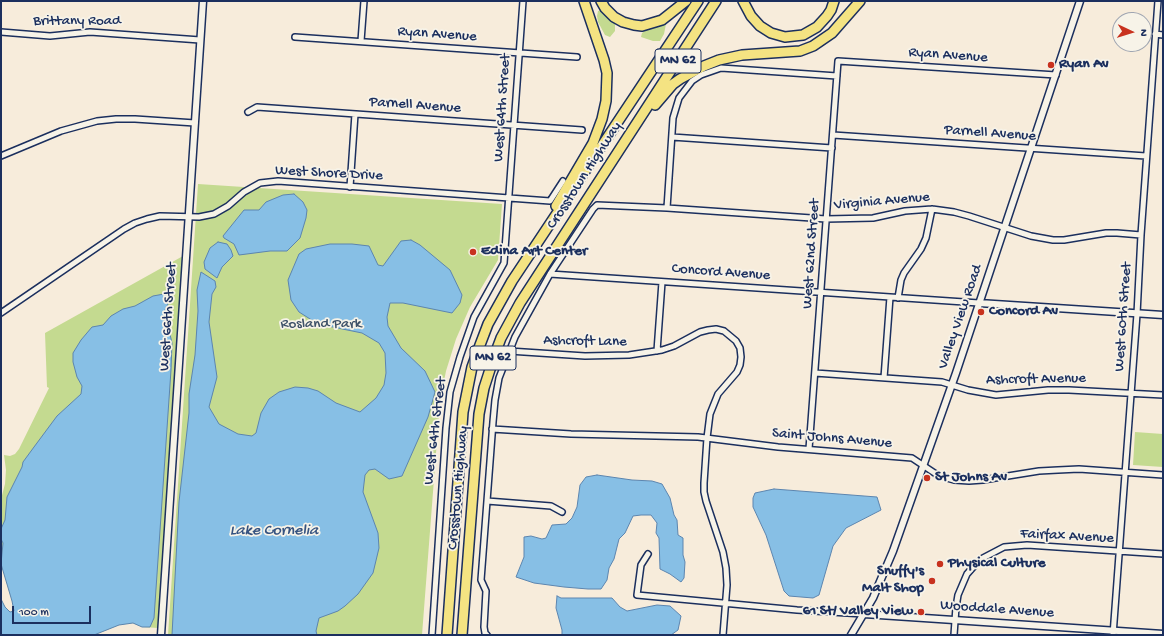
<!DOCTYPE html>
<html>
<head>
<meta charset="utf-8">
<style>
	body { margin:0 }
	#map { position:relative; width:1164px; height:636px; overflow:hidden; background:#f7ecdb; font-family:"Gochi Hand",sans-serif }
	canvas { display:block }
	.frame { position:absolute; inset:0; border:2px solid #1b2f5e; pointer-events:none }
	.north { position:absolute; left:1112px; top:12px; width:40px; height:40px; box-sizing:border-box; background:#f7f3e8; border:1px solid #9fa5b1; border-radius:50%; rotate:94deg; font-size:11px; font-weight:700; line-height:16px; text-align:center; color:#1b2f5e }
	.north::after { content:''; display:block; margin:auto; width:14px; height:18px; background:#c8321e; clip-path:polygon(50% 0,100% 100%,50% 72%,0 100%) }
	.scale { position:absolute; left:12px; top:606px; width:79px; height:18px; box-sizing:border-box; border:2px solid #1b2f5e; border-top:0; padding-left:5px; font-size:12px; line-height:14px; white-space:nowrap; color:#1b2f5e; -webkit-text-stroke:3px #f7f3e8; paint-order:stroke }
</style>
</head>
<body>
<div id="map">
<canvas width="1164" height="636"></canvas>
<div class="frame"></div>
<div class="north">N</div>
<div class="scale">100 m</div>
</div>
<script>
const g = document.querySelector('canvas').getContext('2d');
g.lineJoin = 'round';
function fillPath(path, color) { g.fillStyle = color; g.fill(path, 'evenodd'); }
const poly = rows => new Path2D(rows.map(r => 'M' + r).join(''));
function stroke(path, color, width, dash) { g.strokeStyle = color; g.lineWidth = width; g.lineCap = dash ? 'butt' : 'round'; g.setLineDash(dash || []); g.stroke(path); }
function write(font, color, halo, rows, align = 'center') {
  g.font = font + ' "Gochi Hand",sans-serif'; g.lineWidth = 3.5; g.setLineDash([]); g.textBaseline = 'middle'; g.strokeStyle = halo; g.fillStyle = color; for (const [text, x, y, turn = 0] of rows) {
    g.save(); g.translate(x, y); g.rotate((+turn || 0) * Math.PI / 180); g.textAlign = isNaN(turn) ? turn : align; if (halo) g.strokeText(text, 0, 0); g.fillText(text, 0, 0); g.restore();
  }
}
fillPath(poly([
	[602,10,615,21,615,31,610,37,605,35,598,22,597,16,598,11],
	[664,23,666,24,664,34,660,41,653,41,641,37,642,33,648,28],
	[198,184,502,204,498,260,470,307,456,339,446,371,440,401,422,635,168,635],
	[183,256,158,628,142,627,133,623,119,625,94,635,1,635,1,599,5,607,10,612,14,611,12,601,1,564,1,499,5,484,6,470,4,455,10,456,15,454,19,449,49,388,47,387,45,333],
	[1135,432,1163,434,1163,467,1133,465]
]), '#c4da90');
const water = poly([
	[294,194,303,202,307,210,306,218,300,238,287,251,270,251,239,255,234,244,224,238,223,236,244,210,259,210,266,202,283,195,294,194],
	[411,240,420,245,450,270,462,295,460,303,452,313,403,303,390,303,387,317,388,326,401,348,425,371,435,392,428,417,402,476,389,479,375,469,369,470,365,475,363,492,378,533,379,548,373,573,358,594,345,606,338,611,319,618,316,631,317,635,172,635,179,502,189,413,189,394,195,355,198,311,197,290,201,272,215,281,216,287,212,294,209,322,217,377,209,407,219,424,238,434,252,436,256,433,261,413,269,399,279,392,295,387,308,388,318,391,336,403,360,412,376,398,384,385,386,373,385,353,379,343,362,333,318,324,299,312,291,300,288,280,299,254,306,249,330,244,352,244,369,246,378,265,383,266,401,241,411,240],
	[218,242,227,244,231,250,233,256,222,267,217,278,205,269,204,262,210,248,218,242],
	[164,294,170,300,164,312,170,322,169,330,172,343,171,370,154,618,150,627,142,627,133,623,119,625,94,635,1,635,1,599,5,607,10,612,14,611,12,601,1,564,3,543,1,539,1,529,5,520,7,497,22,467,23,462,34,447,57,416,81,394,82,386,77,377,73,362,73,353,81,340,92,327,103,325,111,316,123,309,135,306,153,296,164,294],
	[597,475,632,480,652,481,662,484,670,498,674,515,677,520,678,535,683,538,683,555,685,562,684,578,681,582,670,574,660,569,659,538,656,533,657,523,651,515,641,515,633,516,625,533,619,539,614,559,609,568,607,580,601,589,588,589,564,587,534,583,516,577,524,557,524,537,531,536,542,539,546,538,552,525,566,524,572,518,577,507,580,485,586,477,597,475],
	[774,489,877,497,881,510,846,528,833,546,819,595,813,598,789,596,784,591,766,535,753,507,753,498,755,493,774,489],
	[557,596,561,598,612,598,620,607,627,611,657,605,670,606,681,616,678,630,671,635,562,635,562,630,556,608,557,596]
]);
fillPath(water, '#87bfe5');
stroke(water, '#5c85af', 1);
const minor = poly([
	[1,32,50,36,90,32,200,40],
	[1155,34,1163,35],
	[295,37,577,57],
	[361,41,364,1],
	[248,112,257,107,582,130],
	[833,135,1146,156],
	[672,137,832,148],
	[1,156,61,131,97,121,116,119,135,119,195,123],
	[350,187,355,114],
	[667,208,673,118,679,98,692,81,701,75,721,68,837,76],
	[550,274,979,303],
	[898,298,901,280,904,273,921,249,926,238,932,209],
	[1,313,124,229,135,223,147,219,160,216,199,217,214,214,228,206,244,192,260,183,278,181,550,201,563,181],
	[509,351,585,356,629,355,662,350,674,346,700,332,708,330,716,329,724,331,736,341,740,348,741,357,740,365,737,372,718,394,710,414,707,438,704,483,704,492,706,501,723,552,726,568,727,585,723,635],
	[657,351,662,282],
	[815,373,942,382,968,390,996,395,1048,390,1069,390,1163,395],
	[884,378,890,297],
	[492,429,571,434,698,437,778,447,912,458,939,476,954,480,969,481,983,480,1039,471,1058,470,1079,469,1163,475],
	[809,449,838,61,1056,75],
	[487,501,551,506,562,512],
	[648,554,641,565,637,595,797,610,864,614],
	[432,635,446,428,450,392,460,357,474,317,504,263,523,1],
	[487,635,485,633,484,627,486,591,481,580,493,422,495,400,499,378,515,337,550,274,593,209,597,205,667,208,826,219,873,218,905,211,932,209,954,212,969,216,1031,236,1053,240,1064,240,1106,233,1117,233,1141,235],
	[954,635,956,607,958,595,967,574,975,565,983,558,1004,547,1027,545,1163,554],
	[1113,635,1137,314,1141,235,1158,1]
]);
const tertiary = poly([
	[979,303,1163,315],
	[864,614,1163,634],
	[161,635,203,1],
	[851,635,873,598,893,551,956,373,1080,1]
]);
const motorway = poly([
	[601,1,605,8,614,17,623,22,634,25,642,26,662,20,686,1],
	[743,1,751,16,760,26,771,33,785,37,803,35,817,27,827,16,831,10,834,1],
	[655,105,673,84,680,79,704,66,719,60,742,55,800,51,813,46,832,33,860,1],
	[556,206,593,143,602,119,606,101,607,73,604,60,584,1],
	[447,635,463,412,472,367,480,345,488,324,512,281,698,1],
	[462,635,479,414,484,388,495,354,501,338,520,303,716,1]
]);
stroke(minor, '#1b2f5e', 8);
stroke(tertiary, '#1b2f5e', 9);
stroke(motorway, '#1b2f5e', 12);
stroke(minor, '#f7f3e8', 5);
stroke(tertiary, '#f7f3e8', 6);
stroke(motorway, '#f4e382', 9);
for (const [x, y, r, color] of [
	[1051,65,4,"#c8321e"],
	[473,252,4,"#c8321e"],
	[981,312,4,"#c8321e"],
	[927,478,4,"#c8321e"],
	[940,564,4,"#c8321e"],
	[932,581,4,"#c8321e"],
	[921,612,4,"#c8321e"]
]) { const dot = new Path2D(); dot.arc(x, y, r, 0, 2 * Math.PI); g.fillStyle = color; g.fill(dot); stroke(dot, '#f7f3e8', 1.5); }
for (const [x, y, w] of [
	[678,61,46],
	[493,358,46]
]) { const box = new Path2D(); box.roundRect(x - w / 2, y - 12, w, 24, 3); g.fillStyle = '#f7f3e8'; g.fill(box); stroke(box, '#1b2f5e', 1); }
write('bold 14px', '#1b2f5e', null, [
	["MN 62",678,61],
	["MN 62",493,358]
]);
write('15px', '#1b2f5e', '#f7f3e8', [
	["Brittany Road",77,22],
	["Ryan Avenue",437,35,4],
	["Ryan Avenue",948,56,4],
	["Parnell Avenue",415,106,4],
	["West 64th Street",503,108,-86],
	["Parnell Avenue",990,134,4],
	["West Shore Drive",329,174,3],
	["Crosstown Highway",585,176,-57],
	["Virginia Avenue",882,202,-5],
	["West 62nd Street",812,254,-86],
	["Concord Avenue",721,273,4],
	["West 66th Street",169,317,-86],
	["Valley View Road",961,317,-71],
	["West 60th Street",1124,317,-86],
	["Ashcroft Lane",585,342,1],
	["Ashcroft Avenue",1036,380,-1],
	["West 64th Street",436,431,-83],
	["Saint Johns Avenue",832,439,5],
	["Crosstown Highway",459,488,-85],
	["Fairfax Avenue",1067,537,3],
	["Wooddale Avenue",997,610,4]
]);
write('bold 15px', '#1b2f5e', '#f7f3e8', [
	["Ryan Av",1059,65],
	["Edina Art Center",481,252],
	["Concord Av",989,312],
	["St Johns Av",935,478],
	["Physical Culture",948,564],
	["Snuffy's",924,572,"right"],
	["Malt Shop",924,589,"right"],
	["61 St/ Valley View",913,612,"right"]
], 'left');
write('15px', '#3d5168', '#f7f3e8', [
	["Rosland Park",321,325]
]);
write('italic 16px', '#365380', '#f7f3e8', [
	["Lake Cornelia",274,532]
]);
</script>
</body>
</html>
